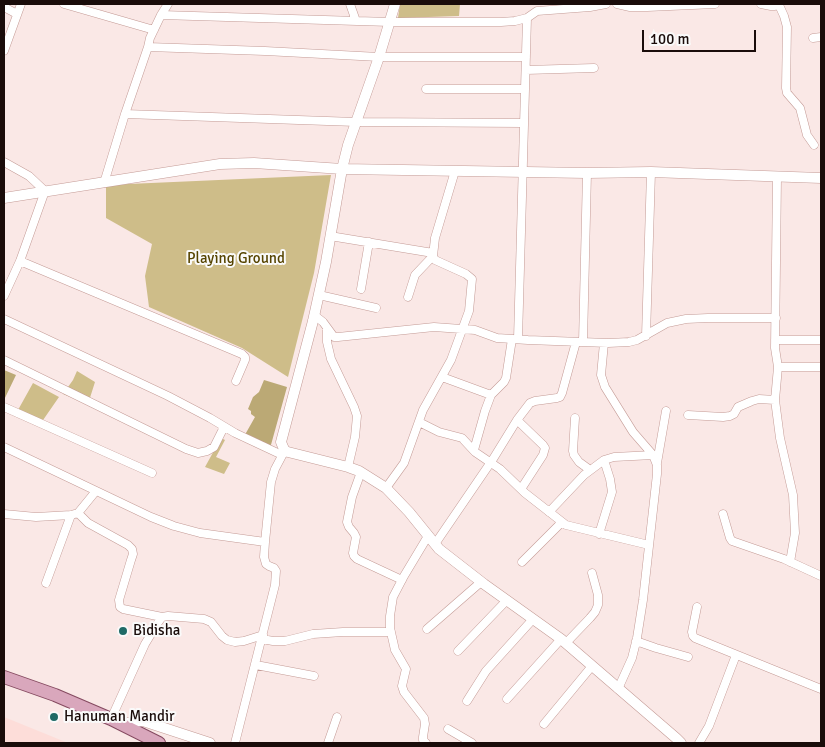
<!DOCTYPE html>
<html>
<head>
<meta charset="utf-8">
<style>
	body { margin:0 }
	#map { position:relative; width:825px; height:747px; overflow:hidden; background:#fae8e6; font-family:Signika,sans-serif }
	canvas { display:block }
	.frame { position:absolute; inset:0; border:5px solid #1a0c0a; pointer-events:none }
	.scale { position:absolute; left:642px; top:30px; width:114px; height:22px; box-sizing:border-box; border:2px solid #1a0c0a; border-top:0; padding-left:6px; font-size:15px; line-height:18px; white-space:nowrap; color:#1a0c0a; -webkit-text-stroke:4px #fafafa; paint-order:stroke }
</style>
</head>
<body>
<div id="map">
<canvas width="825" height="747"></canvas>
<div class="frame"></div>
<div class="scale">100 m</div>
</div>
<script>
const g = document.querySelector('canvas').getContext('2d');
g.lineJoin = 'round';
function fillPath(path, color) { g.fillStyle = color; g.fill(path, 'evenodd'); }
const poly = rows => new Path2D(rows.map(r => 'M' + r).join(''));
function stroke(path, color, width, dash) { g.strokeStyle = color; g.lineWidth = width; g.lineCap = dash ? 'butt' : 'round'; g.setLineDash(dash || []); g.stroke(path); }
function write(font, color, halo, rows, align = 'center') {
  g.font = font + ' Signika,sans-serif'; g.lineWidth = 4; g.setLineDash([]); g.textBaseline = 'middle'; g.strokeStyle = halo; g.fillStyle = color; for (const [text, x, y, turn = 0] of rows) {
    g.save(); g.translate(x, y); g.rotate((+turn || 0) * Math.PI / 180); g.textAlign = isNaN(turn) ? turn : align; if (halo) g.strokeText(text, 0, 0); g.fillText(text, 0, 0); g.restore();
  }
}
fillPath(poly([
	[4,717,68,743,4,743]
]), '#fdddd9');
fillPath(poly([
	[400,4,460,4,459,16,398,18],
	[331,175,314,273,288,377,242,348,149,307,145,276,152,244,106,218,106,185],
	[77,371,95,382,88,404,63,394,73,380],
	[33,383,59,397,41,423,18,410],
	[221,438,225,440,216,457,230,463,224,474,205,467]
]), '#cebd89');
fillPath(poly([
	[4,370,16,375,4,400],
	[264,380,287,387,269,452,242,440,255,417,251,414,251,411,248,409,253,397,259,392]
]), '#bba975');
const minor = poly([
	[64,4,154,30],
	[350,4,356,21],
	[617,4,630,7,647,7,715,4],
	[761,4,771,6,775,6,779,4],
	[779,5,784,16,787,27,786,88,787,93,800,108,807,135,814,145],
	[4,7,17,14],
	[161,15,390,22,501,22,515,21,527,18,537,11,590,7,606,4],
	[813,38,821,37],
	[148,47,265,51,379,57,526,57],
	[4,51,21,4],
	[526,70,594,68],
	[426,89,525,89],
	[125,114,356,122,524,123],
	[4,162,29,176,45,191,20,261,4,296],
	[777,177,775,348,778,367,775,400,780,438,793,495,795,533,790,562],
	[104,183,125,114,148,47,150,38,161,15,168,4],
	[330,236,433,253],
	[20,261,242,354,245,357,245,360,236,381],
	[361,289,369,242],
	[319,295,376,308],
	[408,297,415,275,433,256],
	[314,315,323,322,334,337,338,337,434,327,475,330,497,338,528,340,608,343,629,342,637,340,667,323,686,319,708,318,776,318],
	[4,319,168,396,210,418,235,433,282,455],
	[327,328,327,342,331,359,354,407,357,416,355,437,348,467],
	[646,336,651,172],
	[518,339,527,18],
	[775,340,821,340],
	[583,342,587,173],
	[604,343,601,375,605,387,633,432,653,455,657,465,657,474,643,600,637,638,632,658,618,689],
	[4,360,186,449,198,453,207,451,214,447,224,427],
	[778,367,821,367],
	[442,377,491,395],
	[4,407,152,473],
	[688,415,723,417,730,416,734,414,738,407,752,401,759,399,775,400],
	[575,418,573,451,574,455,579,462,590,470],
	[517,420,543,445,545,448,543,455,521,489],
	[419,422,439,432,462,438,475,452,500,469,525,493,566,525,649,545],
	[4,447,151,517,174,526,200,533,265,542],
	[474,450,485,411,491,395,504,382,506,378,512,339],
	[657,463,666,411],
	[361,472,352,497,347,522,349,527,354,533,356,537,353,553,354,556,357,559,402,580],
	[386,488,404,463,423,410,451,360,469,311,472,279,466,274,435,260,433,256,435,238,455,171],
	[549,512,584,475,604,460,614,457,653,455],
	[78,513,88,523,128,545,132,549,133,554,131,560,119,600,120,607,123,609,162,617],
	[4,514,36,517,71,515,78,513,96,491],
	[723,514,730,538,732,541,784,559,821,576],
	[599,534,612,492,610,479,604,460],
	[435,544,493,459,517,420,530,403,535,401,557,398,560,397,562,393,576,342],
	[522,562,561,523],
	[46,583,71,515],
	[697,607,692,632,693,636,695,638,821,689],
	[427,629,481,582],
	[262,639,273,641,285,641,313,634,343,632,391,632],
	[636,641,656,648,688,657],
	[566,643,590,618,595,612,598,605,598,595,592,573],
	[458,651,507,600],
	[256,665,314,676],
	[507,699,561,639],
	[467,701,486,671,533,619],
	[111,719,145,644,159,621,162,617,168,616,204,619,211,622,222,636,227,640,235,642,244,641,263,635],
	[544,724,592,666],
	[448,729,472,743],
	[235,743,275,585,276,571,274,568,269,566,266,564,264,557,265,542,271,482,275,469,284,452],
	[328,743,337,717],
	[426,743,423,740,423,737,425,724,424,718,404,692,402,686,406,669,395,650,390,628,390,616,393,597,404,576,428,536],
	[699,743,709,726,736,655]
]);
const tertiary = poly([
	[395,4,379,57,348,145,342,169,326,262,313,321,281,442,283,447,285,451,288,452,348,467,359,471,386,488,409,512,439,549,484,584,561,639,676,738,681,743],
	[4,198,220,164,254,163,342,169,587,173,651,172,821,178],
	[120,724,143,721,210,743]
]);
const primary = poly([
	[4,677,55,695,111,719,159,743]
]);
stroke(minor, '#c49b96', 9);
stroke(tertiary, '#c49b96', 11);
stroke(primary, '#854a60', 14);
stroke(minor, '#fff', 8);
stroke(tertiary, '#fff', 10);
stroke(primary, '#d9a7bc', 12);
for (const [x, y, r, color] of [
	[123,631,5,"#1f6a66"],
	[54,717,5,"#1f6a66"]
]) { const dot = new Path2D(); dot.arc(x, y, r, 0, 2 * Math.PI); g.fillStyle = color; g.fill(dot); stroke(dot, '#fafafa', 2); }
write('15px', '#564400', '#fafafa', [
	["Playing Ground",236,259]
]);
write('15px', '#1a0c0a', '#fafafa', [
	["Bidisha",133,631],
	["Hanuman Mandir",64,717]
], 'left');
</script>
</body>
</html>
